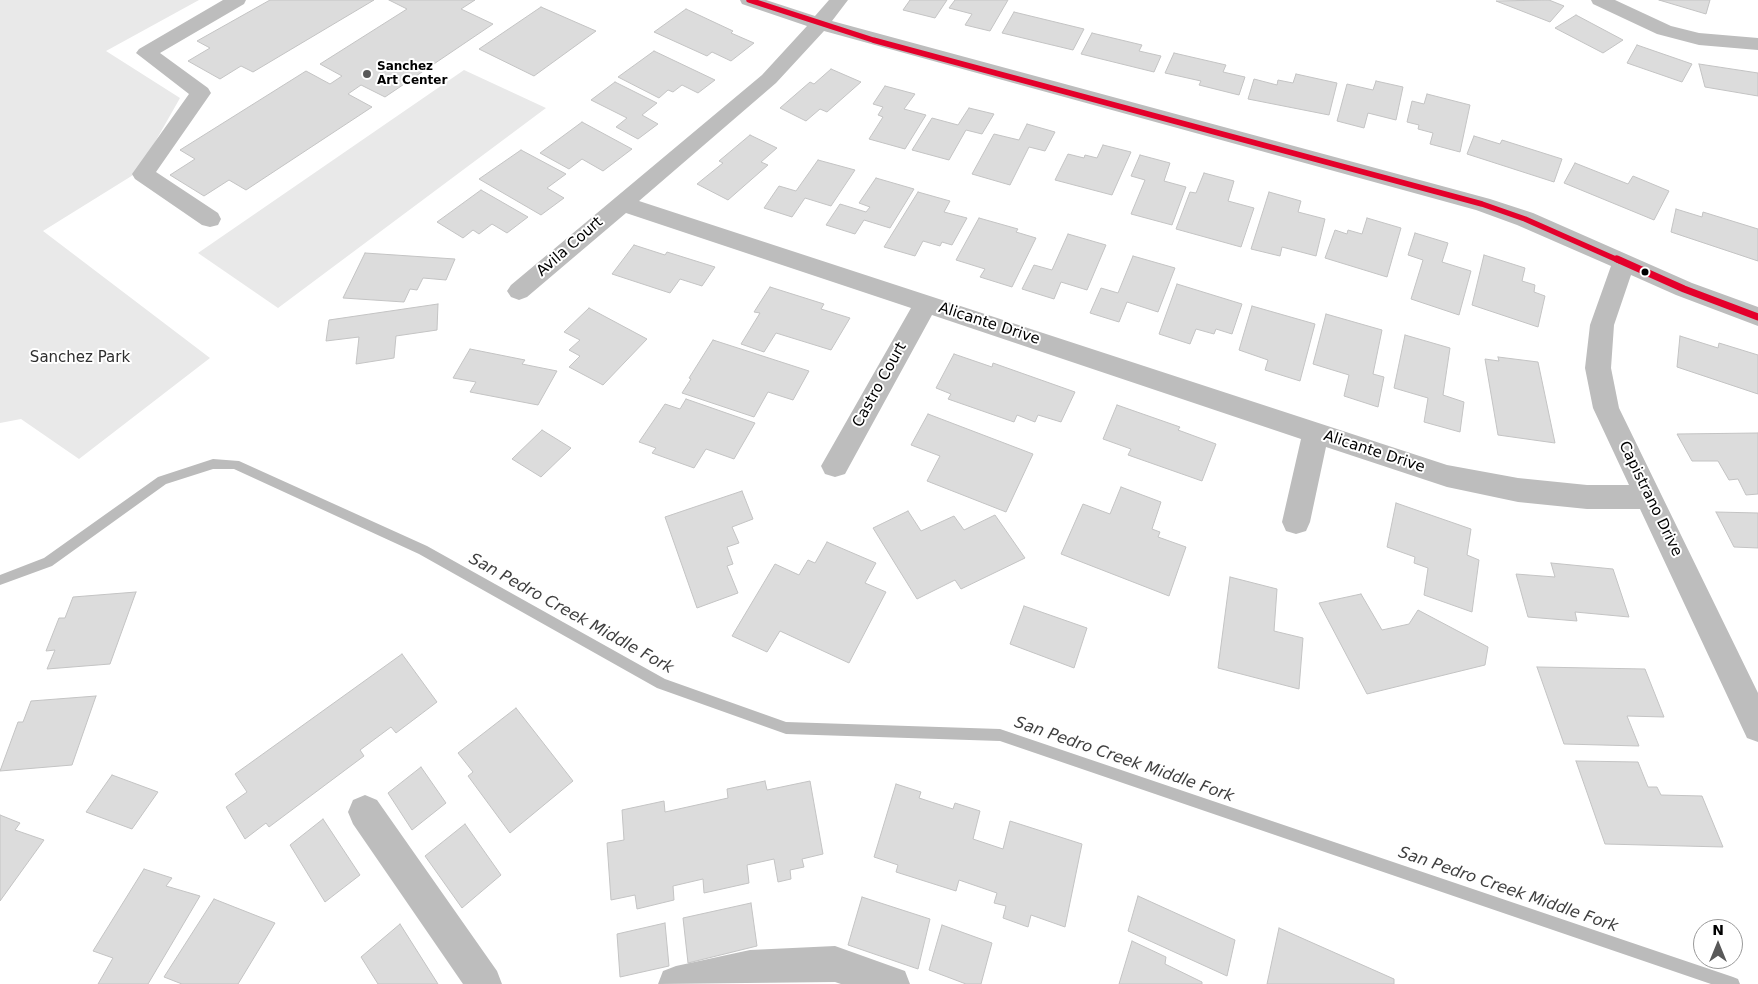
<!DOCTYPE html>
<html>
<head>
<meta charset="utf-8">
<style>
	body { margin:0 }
	#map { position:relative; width:1758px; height:984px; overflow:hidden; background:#fff; font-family:"DejaVu Sans",sans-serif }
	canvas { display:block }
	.north { position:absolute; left:1693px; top:919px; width:50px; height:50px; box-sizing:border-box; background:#fff; border:1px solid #999; border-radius:50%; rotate:0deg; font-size:14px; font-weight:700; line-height:20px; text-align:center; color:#000 }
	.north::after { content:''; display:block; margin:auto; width:18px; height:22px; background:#595959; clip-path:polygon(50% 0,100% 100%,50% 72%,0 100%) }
</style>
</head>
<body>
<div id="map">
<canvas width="1758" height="984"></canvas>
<div class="north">N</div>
</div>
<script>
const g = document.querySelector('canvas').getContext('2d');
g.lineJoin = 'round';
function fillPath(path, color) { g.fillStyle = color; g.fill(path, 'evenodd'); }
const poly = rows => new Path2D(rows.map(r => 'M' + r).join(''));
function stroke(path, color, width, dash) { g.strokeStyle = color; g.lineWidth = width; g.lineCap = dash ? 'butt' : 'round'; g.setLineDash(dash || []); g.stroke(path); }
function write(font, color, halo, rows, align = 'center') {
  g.font = font + ' "DejaVu Sans",sans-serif'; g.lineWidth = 4; g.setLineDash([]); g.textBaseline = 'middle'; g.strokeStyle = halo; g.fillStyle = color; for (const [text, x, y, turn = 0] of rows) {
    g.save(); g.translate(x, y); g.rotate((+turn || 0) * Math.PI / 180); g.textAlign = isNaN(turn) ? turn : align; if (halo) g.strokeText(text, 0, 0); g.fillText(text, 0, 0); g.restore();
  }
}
fillPath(poly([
	[0,0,199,0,106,51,180,98,138,172,43,231,210,358,79,459,21,419,0,423],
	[464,70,546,108,278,308,198,253]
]), '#e9e9e9');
fillPath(poly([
	[213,459,239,461,427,546,665,679,786,722,1000,729,1733,977,1738,979,1740,984,1711,984,1000,741,786,734,657,688,419,554,234,469,213,469,166,484,52,566,0,585,0,575,44,558,158,477,213,459]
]), '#bbb');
const building = poly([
	[270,0,374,0,253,72,241,66,220,79,188,61,210,48,197,41,270,0],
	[389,0,475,0,461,9,493,24,385,97,361,85,348,94,372,107,246,190,229,180,204,196,170,175,195,159,180,150,306,71,330,84,342,76,320,64,407,9,389,0],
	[910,0,947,0,935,18,903,10,910,0],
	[955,0,1008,0,990,31,965,25,972,14,949,8,955,0],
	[1549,0,1564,6,1550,22,1496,1,1549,0],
	[1659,0,1710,0,1706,14,1659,0],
	[541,7,596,31,534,76,479,49,541,7],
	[686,9,733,31,731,33,754,43,731,61,712,52,707,56,654,32,686,9],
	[1014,12,1084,29,1073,50,1002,33,1014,12],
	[1576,15,1623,40,1603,53,1555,28,1576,15],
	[1092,33,1142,45,1139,51,1161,56,1154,72,1081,54,1092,33],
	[1637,45,1692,64,1682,82,1627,63,1637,45],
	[654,51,715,80,698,93,682,85,673,92,668,90,659,98,618,77,654,51],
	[1174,53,1226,65,1223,72,1245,77,1239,95,1199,85,1201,81,1165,73,1174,53],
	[1699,64,1758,73,1758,96,1705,87,1699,64],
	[831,69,861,82,827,112,820,109,806,121,780,108,810,82,814,84,831,69],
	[1296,74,1337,83,1329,115,1248,99,1254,79,1277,85,1278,80,1293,83,1296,74],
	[1376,81,1403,87,1396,120,1368,113,1364,128,1337,121,1347,84,1373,90,1376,81],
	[615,82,657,103,642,115,658,124,638,139,616,127,627,118,591,100,615,82],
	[885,86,915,94,904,109,926,115,905,149,869,139,883,117,878,115,883,107,873,104,885,86],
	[1427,94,1470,105,1460,152,1430,144,1433,133,1418,129,1419,125,1407,122,1412,101,1424,104,1427,94],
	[969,108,994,114,982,134,966,130,949,160,912,150,932,118,958,125,969,108],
	[582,122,632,149,603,171,582,159,569,169,540,153,582,122],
	[1027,124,1055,132,1045,151,1029,147,1010,185,972,174,994,134,1019,140,1027,124],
	[750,135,777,148,761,162,768,165,728,200,697,184,723,163,719,161,750,135],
	[1474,136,1500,144,1502,140,1562,159,1554,182,1467,154,1474,136],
	[1103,145,1131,152,1112,195,1055,180,1068,154,1084,158,1085,155,1097,158,1103,145],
	[521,150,566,174,547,188,564,198,541,215,479,179,521,150],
	[1140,155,1170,163,1164,181,1186,187,1172,225,1131,214,1145,180,1131,176,1140,155],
	[818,160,855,170,831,206,805,198,792,217,764,208,779,186,796,191,818,160],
	[1575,163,1628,184,1633,176,1669,191,1654,220,1564,183,1575,163],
	[1204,173,1234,181,1228,201,1254,208,1241,247,1176,229,1190,192,1196,193,1204,173],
	[876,178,914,189,890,228,864,220,855,234,826,225,840,204,866,212,870,207,859,203,876,178],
	[481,190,528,217,507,233,492,224,479,234,473,230,463,238,437,222,481,190],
	[918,192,950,201,944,212,967,218,952,245,942,242,940,246,923,241,915,256,884,247,918,192],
	[1269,192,1301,201,1298,212,1325,219,1316,256,1282,247,1280,256,1251,249,1269,192],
	[1676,209,1702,217,1703,212,1758,229,1758,261,1671,232,1676,209],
	[979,218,1018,229,1016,232,1036,238,1012,287,980,277,985,269,956,260,979,218],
	[1367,218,1401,228,1387,277,1325,258,1335,230,1347,234,1348,230,1362,234,1367,218],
	[1415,233,1448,243,1442,262,1471,271,1459,315,1411,299,1423,260,1408,255,1415,233],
	[1068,234,1106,245,1087,290,1061,282,1054,299,1022,289,1034,265,1052,270,1068,234],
	[634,245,665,255,667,252,715,267,702,286,680,279,670,293,612,274,634,245],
	[365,253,455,259,446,280,423,278,417,290,410,289,404,302,343,298,365,253],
	[1484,255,1525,268,1522,281,1535,285,1534,292,1545,296,1538,327,1472,305,1484,255],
	[1133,256,1175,268,1158,312,1127,302,1119,322,1090,313,1101,288,1118,293,1133,256],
	[1177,284,1242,304,1232,334,1216,329,1214,334,1196,329,1190,344,1159,334,1177,284],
	[770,287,824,304,821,309,850,318,831,350,776,333,764,352,741,344,760,313,754,312,770,287],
	[438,304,437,330,396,336,394,358,356,364,359,337,326,341,329,320,438,304],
	[1252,306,1315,324,1300,381,1265,370,1268,360,1239,350,1252,306],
	[589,308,647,339,603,385,569,367,580,356,569,350,580,340,564,332,589,308],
	[1326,314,1382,330,1373,374,1384,377,1378,407,1344,396,1349,375,1313,364,1326,314],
	[1405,335,1450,348,1443,395,1464,402,1460,432,1424,422,1428,398,1394,388,1405,335],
	[1680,336,1718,348,1719,343,1758,355,1758,394,1677,367,1680,336],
	[713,340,809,371,793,400,768,392,754,417,682,393,691,379,689,378,713,340],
	[470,349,525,360,522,364,557,371,538,405,470,392,476,382,453,378,470,349],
	[954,354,992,367,993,363,1075,392,1061,422,1038,415,1035,422,1017,415,1014,422,948,399,951,394,936,388,954,354],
	[1498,357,1538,362,1555,443,1498,435,1485,359,1499,361,1498,357],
	[686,399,755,423,734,459,706,449,694,468,652,453,656,448,639,442,665,404,680,409,686,399],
	[1117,405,1180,427,1178,430,1216,444,1202,481,1128,455,1131,449,1103,439,1117,405],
	[928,414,1033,454,1006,512,927,481,940,456,911,445,928,414],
	[542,430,571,448,541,477,512,459,542,430],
	[1758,433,1758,494,1746,495,1738,479,1729,480,1718,461,1692,461,1677,434,1758,433],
	[1121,487,1161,502,1152,529,1160,532,1158,537,1186,547,1169,596,1061,554,1083,504,1110,514,1121,487],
	[742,491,753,519,732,527,739,543,727,547,733,564,727,566,738,593,697,608,665,517,742,491],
	[1396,503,1471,529,1467,555,1479,560,1472,612,1424,595,1428,568,1414,563,1415,557,1387,547,1396,503],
	[908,511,921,531,954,516,964,530,995,515,1025,558,961,589,955,580,917,599,873,528,908,511],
	[1716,512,1758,513,1758,548,1734,547,1716,512],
	[827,542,876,563,865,583,886,592,849,663,780,631,767,652,732,636,775,564,799,575,808,560,815,563,827,542],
	[1551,563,1613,569,1629,617,1575,612,1577,621,1528,617,1516,574,1555,577,1551,563],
	[1230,577,1277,589,1274,631,1303,638,1299,689,1218,668,1230,577],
	[136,592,110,664,47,669,55,650,46,651,59,618,65,618,73,597,136,592],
	[1361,594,1382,630,1409,624,1418,610,1488,647,1485,665,1367,694,1319,603,1361,594],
	[1024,606,1087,628,1074,668,1010,644,1024,606],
	[402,654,437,702,396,733,391,727,360,750,364,756,269,827,266,823,245,839,226,807,247,792,235,774,402,654],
	[1537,667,1645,669,1664,717,1627,716,1639,746,1564,744,1537,667],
	[96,696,72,765,0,771,18,722,23,722,31,701,96,696],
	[516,708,573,781,510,833,468,776,473,772,458,753,516,708],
	[1576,761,1638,762,1648,787,1657,787,1661,795,1702,796,1723,847,1605,844,1576,761],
	[421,767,446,803,412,830,388,793,421,767],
	[112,775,158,792,132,829,86,812,112,775],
	[765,781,767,790,810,781,823,854,802,859,804,867,790,870,791,879,778,882,774,859,747,865,749,883,704,893,703,879,673,886,674,900,637,909,635,895,611,900,607,843,624,840,622,810,664,801,665,812,728,798,727,789,765,781],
	[896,784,921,792,919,798,953,809,955,803,980,811,973,839,1003,849,1010,821,1082,844,1065,927,1031,915,1028,927,1003,918,1006,906,994,903,997,893,959,880,956,891,896,872,898,865,874,857,896,784],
	[0,815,20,823,15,830,44,840,0,901,0,815],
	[323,819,360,875,325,902,290,845,323,819],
	[465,824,501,875,462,908,425,856,465,824],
	[144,869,172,878,166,886,200,896,148,984,98,984,113,958,93,951,144,869],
	[1138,896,1235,940,1227,976,1128,931,1138,896],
	[862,897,930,919,918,969,848,945,862,897],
	[214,899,275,923,238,984,182,984,164,977,214,899],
	[751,903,757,946,688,963,683,918,751,903],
	[665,923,669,966,620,977,617,934,665,923],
	[400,924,438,984,378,984,361,957,400,924],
	[942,925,992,943,981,984,966,984,929,970,942,925],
	[1279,928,1394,979,1394,984,1267,984,1279,928],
	[1132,941,1166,957,1165,964,1202,982,1202,984,1119,984,1132,941]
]);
fillPath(building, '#dcdcdc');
stroke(building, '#c4c4c4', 1);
fillPath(poly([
	[223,0,246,0,244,4,160,53,208,88,211,93,156,172,218,213,221,219,218,225,210,227,202,225,135,179,132,174,189,94,136,53,139,49,223,0],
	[740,0,766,0,815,16,829,0,848,0,832,21,1490,199,1533,213,1692,283,1758,307,1758,326,1676,295,1631,275,1614,325,1611,368,1619,408,1758,693,1758,742,1747,738,1640,509,1587,509,1518,502,1447,487,1326,447,1310,522,1306,531,1296,534,1286,531,1282,522,1301,439,932,315,845,474,835,477,825,474,821,466,911,308,626,213,527,297,519,300,511,297,507,291,511,285,762,75,807,26,742,4,740,0],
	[824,31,1476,210,1517,225,1611,266,1590,325,1585,368,1593,408,1629,485,1587,485,1518,478,1447,465,639,201,776,83,824,31],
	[1591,0,1615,0,1671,26,1699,33,1758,38,1758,50,1699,45,1657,34,1593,4,1591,0],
	[365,795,377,800,497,971,502,984,463,984,353,824,348,812,353,800,365,795],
	[835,946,905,971,910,984,841,984,835,982,658,984,663,971,676,966,750,950,835,946]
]), '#bdbdbd');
stroke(poly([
	[749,0,873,40,1482,204,1525,219,1620,261]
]), '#e4002b', 5.5);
stroke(poly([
	[1617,259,1684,289,1758,317]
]), '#e4002b', 7);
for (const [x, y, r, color] of [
	[367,74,5,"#595959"],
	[1645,272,4.5,"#000"]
]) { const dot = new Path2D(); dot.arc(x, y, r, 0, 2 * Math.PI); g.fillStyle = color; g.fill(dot); stroke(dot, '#fff', 2); }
write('bold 12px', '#000', '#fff', [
	["Sanchez",377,67],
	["Art Center",377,81]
], 'left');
write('15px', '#000', '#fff', [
	["Avila Court",570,247,-41],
	["Alicante Drive",989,324,18],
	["Castro Court",880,385,-61],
	["Alicante Drive",1374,452,18],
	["Capistrano Drive",1650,499,64]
]);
write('15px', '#2e2e2e', '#fff', [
	["Sanchez Park",80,358]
]);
write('italic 16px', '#3f3f3f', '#fff', [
	["San Pedro Creek Middle Fork",571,614,29],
	["San Pedro Creek Middle Fork",1124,760,19],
	["San Pedro Creek Middle Fork",1508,890,19]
]);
</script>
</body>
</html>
